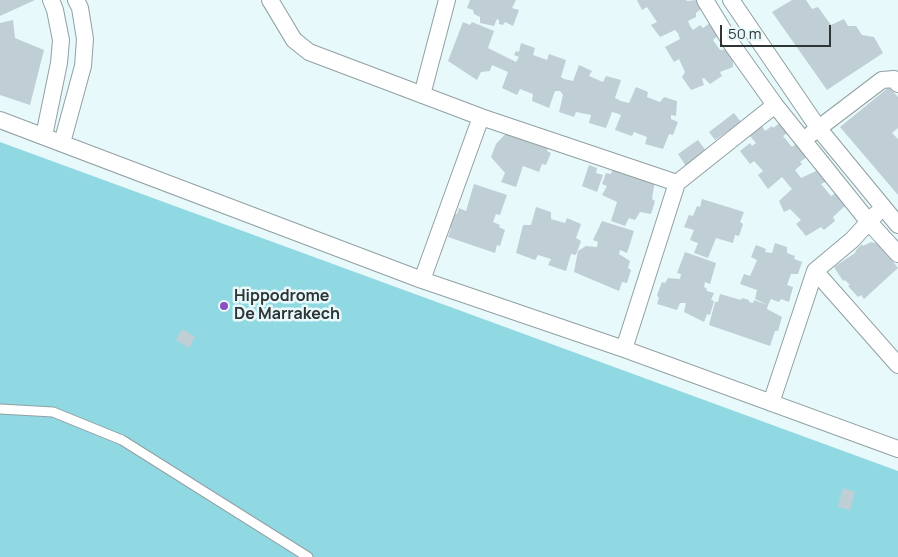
<!DOCTYPE html>
<html>
<head>
<meta charset="utf-8">
<style>
	body { margin:0 }
	#map { position:relative; width:898px; height:557px; overflow:hidden; background:#e8f9fb; font-family:Manrope,sans-serif }
	canvas { display:block }
	.scale { position:absolute; left:720px; top:25px; width:111px; height:22px; box-sizing:border-box; border:2px solid #2f3536; border-top:0; padding-left:6px; font-size:15px; line-height:18px; white-space:nowrap; color:#2f3536; -webkit-text-stroke:4px #e8f9fb; paint-order:stroke }
</style>
</head>
<body>
<div id="map">
<canvas width="898" height="557"></canvas>
<div class="scale">50 m</div>
</div>
<script>
const g = document.querySelector('canvas').getContext('2d');
g.lineJoin = 'round';
function fillPath(path, color) { g.fillStyle = color; g.fill(path, 'evenodd'); }
const poly = rows => new Path2D(rows.map(r => 'M' + r).join(''));
function stroke(path, color, width, dash) { g.strokeStyle = color; g.lineWidth = width; g.lineCap = dash ? 'butt' : 'round'; g.setLineDash(dash || []); g.stroke(path); }
function write(font, color, halo, rows, align = 'center') {
  g.font = font + ' Manrope,sans-serif'; g.lineWidth = 5; g.setLineDash([]); g.textBaseline = 'middle'; g.strokeStyle = halo; g.fillStyle = color; for (const [text, x, y, turn = 0] of rows) {
    g.save(); g.translate(x, y); g.rotate((+turn || 0) * Math.PI / 180); g.textAlign = isNaN(turn) ? turn : align; if (halo) g.strokeText(text, 0, 0); g.fillText(text, 0, 0); g.restore();
  }
}
fillPath(poly([
	[0,142,898,471,898,557,0,557]
]), '#90d8e2');
fillPath(poly([
	[0,0,35,0,0,16],
	[470,0,516,0,512,8,519,10,513,26,505,22,503,25,499,24,499,20,497,19,494,26,480,23,480,17,474,14,473,10,467,8],
	[637,0,686,0,687,1,697,0,701,9,696,13,696,17,688,21,690,26,693,30,700,25,703,28,710,23,719,35,713,40,720,50,727,49,733,60,733,67,720,72,722,76,710,84,704,78,702,79,704,85,691,90,682,77,685,72,679,59,674,62,665,47,680,39,678,33,675,30,660,37,651,25,657,22,647,7,642,10],
	[792,0,806,0,812,9,818,7,831,25,844,19,848,26,856,26,862,35,874,37,883,53,827,90,772,12],
	[13,20,15,38,44,50,30,105,0,95,0,23],
	[463,22,470,25,472,22,494,31,488,48,516,62,519,57,514,55,516,51,519,52,521,43,535,48,533,55,547,60,549,54,566,60,561,77,564,79,573,81,579,65,592,71,589,76,603,82,606,76,621,80,615,98,621,101,629,103,636,87,648,92,647,97,660,102,664,97,677,101,676,116,671,115,671,119,678,122,673,135,669,134,663,149,645,144,647,137,634,132,632,136,615,130,621,115,616,113,612,112,606,128,589,123,591,115,576,112,574,117,559,112,563,95,560,91,555,91,549,108,532,101,533,94,520,89,517,95,502,88,508,72,492,65,490,71,481,72,477,80,448,61],
	[889,87,898,97,898,128,892,133,898,139,898,195,840,127],
	[734,113,741,122,715,140,709,132],
	[781,122,789,132,783,136,792,147,797,143,808,156,800,162,802,164,795,170,801,178,818,170,827,181,821,184,831,196,838,192,846,205,833,217,835,221,824,230,821,227,806,236,796,224,801,220,790,209,784,212,779,201,792,189,782,177,768,189,758,175,763,171,754,161,750,164,740,151,750,143,752,146,756,143,750,136,762,126,765,131,772,126,773,128],
	[510,129,549,145,547,151,551,153,546,165,542,164,539,172,523,166,516,187,501,182,505,173,491,157,496,144],
	[698,140,706,151,686,166,678,154],
	[589,165,597,168,596,173,603,175,597,192,582,186],
	[614,166,655,180,652,199,655,201,651,214,640,212,635,220,629,218,625,226,611,221,617,202,602,195,607,186,602,184,606,173,611,174],
	[474,184,507,195,500,215,496,214,493,222,500,225,499,227,505,230,500,246,497,245,495,253,448,237,451,228,449,227,453,213,457,214,459,208,466,211],
	[702,199,744,212,740,222,743,224,739,236,735,235,733,243,716,238,708,258,694,253,698,243,690,240,694,230,684,227,689,215,693,216,697,206,700,207],
	[536,207,551,212,551,219,565,223,567,218,581,224,576,238,581,241,576,255,571,254,566,271,548,265,551,259,538,255,535,260,516,253,523,225,531,225],
	[602,221,634,231,627,253,620,250,619,254,630,261,628,268,631,270,627,283,622,282,619,291,574,272,578,251,586,246,597,247,598,242,593,240],
	[877,241,893,257,892,260,898,268,864,299,861,295,858,297,848,286,850,285,845,280,843,281,834,267,855,253,856,250,862,244,863,246,871,242,875,243],
	[775,243,787,247,787,253,795,256,794,259,802,262,798,274,791,274,787,285,793,287,789,302,781,299,779,302,771,299,768,305,767,309,782,317,778,331,775,331,770,346,709,325,715,302,718,302,720,294,741,300,742,298,749,300,749,302,753,303,754,300,768,305,755,299,757,290,740,284,744,274,750,276,757,260,751,257,756,245,766,249,765,252,772,253],
	[685,252,716,263,710,284,705,282,704,287,706,288,707,291,714,293,711,300,714,301,710,315,707,314,704,322,684,312,686,303,680,303,677,310,657,304,659,298,657,295,662,282,665,283,668,278,680,279,681,274,677,273],
	[182,329,195,337,189,348,176,340],
	[843,488,855,492,850,510,838,507]
]), '#c0ced5');
const lane = poly([
	[0,409,53,412,122,440,308,557]
]);
const street = poly([
	[270,0,294,40,309,52,481,117,677,183],
	[705,0,733,46,775,105,868,221,898,254],
	[731,0,819,129,898,225],
	[422,95,447,0],
	[0,120,422,280,624,349,898,449],
	[811,134,882,80,894,79,898,84],
	[44,136,59,63,61,40,55,10,51,0],
	[62,143,83,66,85,39,80,8,76,0],
	[815,271,898,365],
	[422,280,481,117],
	[624,349,677,183,775,105],
	[771,403,815,271,852,240,876,214]
]);
stroke(lane, '#91a0a3', 11);
stroke(street, '#91a0a3', 18);
stroke(lane, '#fff', 9);
stroke(street, '#fff', 16);
for (const [x, y, r, color] of [
	[224,306,5,"#8d4dc3"]
]) { const dot = new Path2D(); dot.arc(x, y, r, 0, 2 * Math.PI); g.fillStyle = color; g.fill(dot); stroke(dot, '#e8f9fb', 2); }
write('bold 16px', '#2f3536', '#e8f9fb', [
	["Hippodrome",234,297],
	["De Marrakech",234,315]
], 'left');
</script>
</body>
</html>
